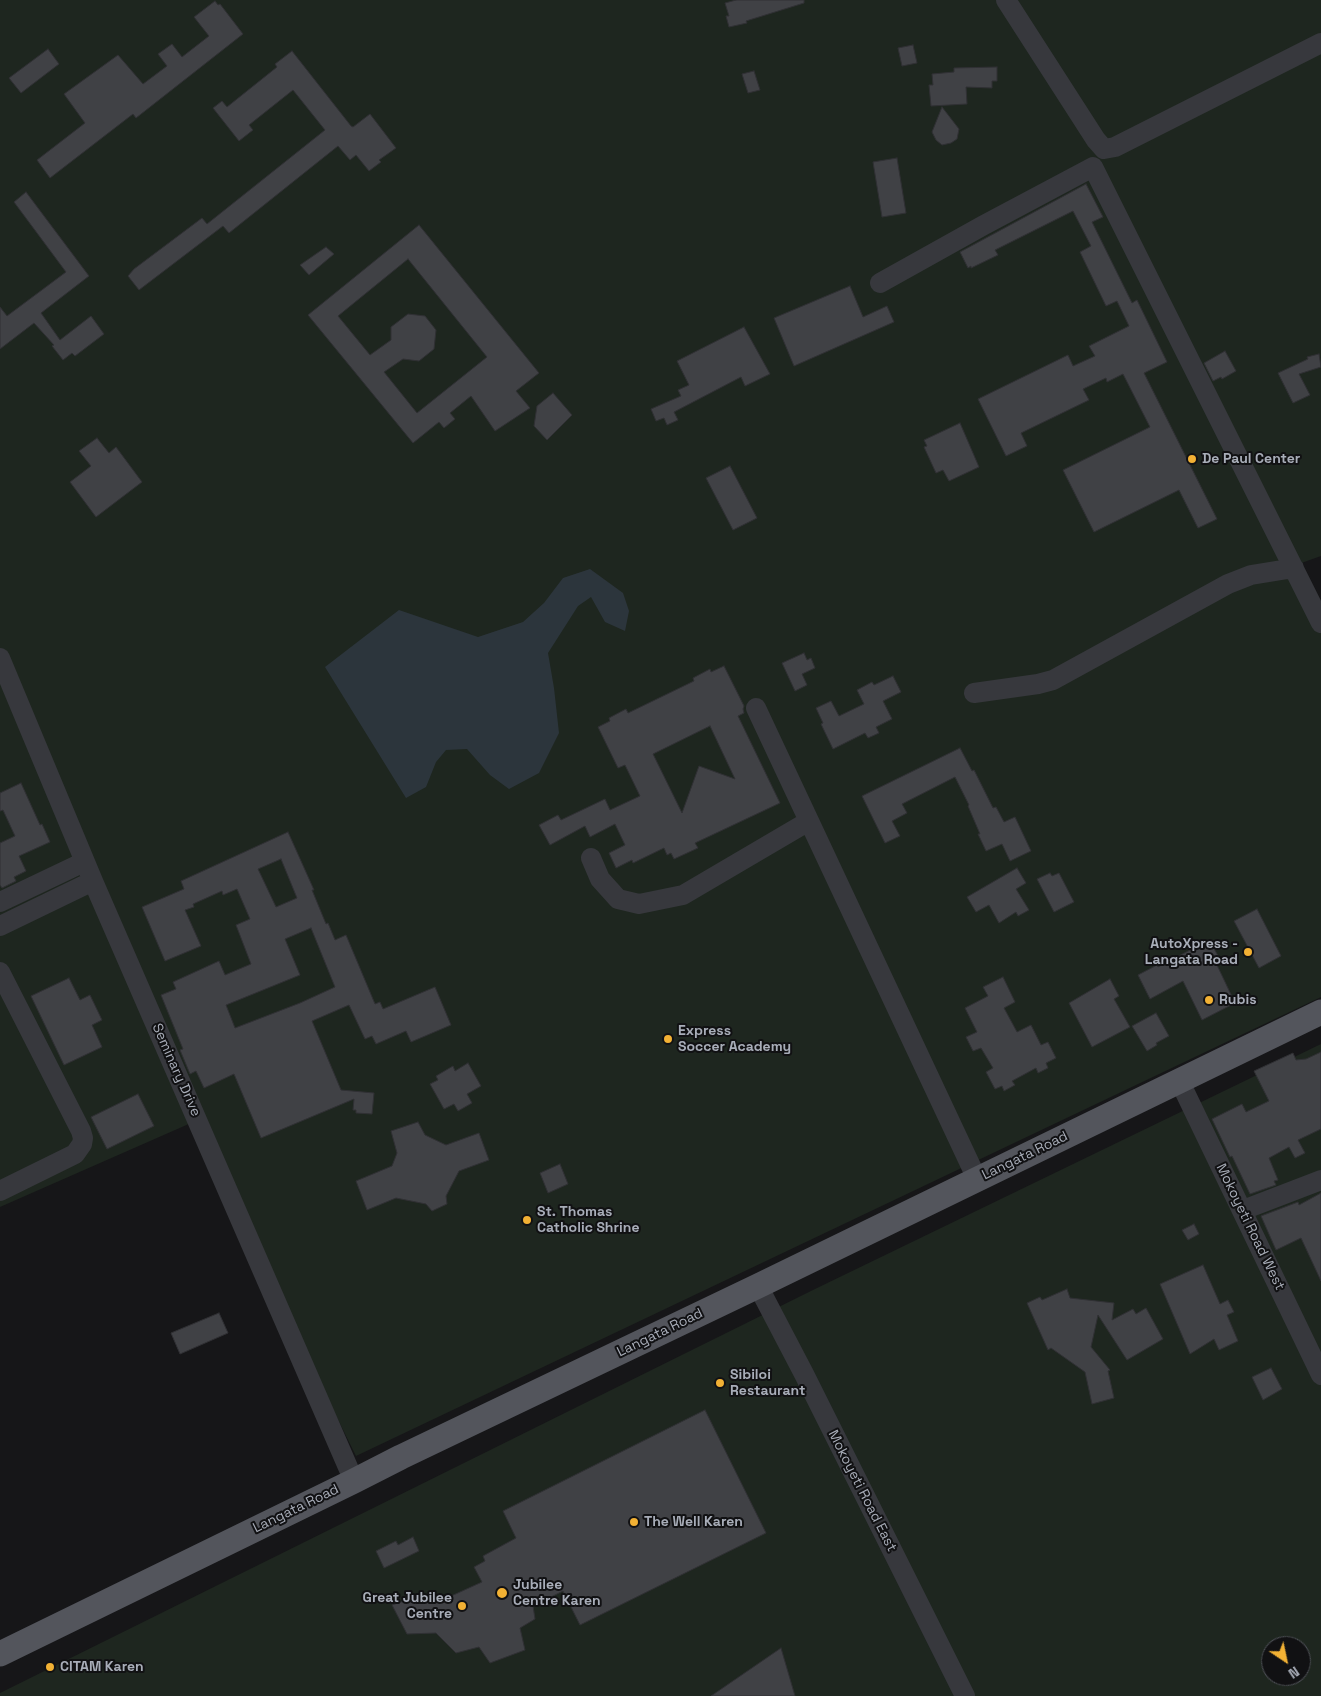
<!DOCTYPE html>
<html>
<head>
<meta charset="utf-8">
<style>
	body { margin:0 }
	#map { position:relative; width:1321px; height:1696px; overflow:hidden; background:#161618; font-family:"Space Grotesk",sans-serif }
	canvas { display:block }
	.north { position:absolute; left:1261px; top:1636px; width:50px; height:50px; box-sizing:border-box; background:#111113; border:1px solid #4d4f55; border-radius:50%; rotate:146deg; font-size:14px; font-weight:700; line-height:20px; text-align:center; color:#a8adb8 }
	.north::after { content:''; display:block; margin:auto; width:18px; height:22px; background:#f2b134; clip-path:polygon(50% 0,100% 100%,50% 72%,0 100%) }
</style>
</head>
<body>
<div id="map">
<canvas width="1321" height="1696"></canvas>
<div class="north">N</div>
</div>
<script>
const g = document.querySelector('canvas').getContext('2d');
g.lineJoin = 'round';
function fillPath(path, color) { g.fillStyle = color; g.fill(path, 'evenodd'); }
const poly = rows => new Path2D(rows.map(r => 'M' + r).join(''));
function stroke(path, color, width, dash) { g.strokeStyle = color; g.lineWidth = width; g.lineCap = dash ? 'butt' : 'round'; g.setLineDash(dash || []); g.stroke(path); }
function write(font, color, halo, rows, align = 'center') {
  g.font = font + ' "Space Grotesk",sans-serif'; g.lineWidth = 4; g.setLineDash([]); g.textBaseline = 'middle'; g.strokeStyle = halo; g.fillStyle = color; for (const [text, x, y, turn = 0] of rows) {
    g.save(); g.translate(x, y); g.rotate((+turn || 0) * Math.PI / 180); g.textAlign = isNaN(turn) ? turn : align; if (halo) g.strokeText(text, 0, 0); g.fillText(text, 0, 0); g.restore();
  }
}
fillPath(poly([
	[0,0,1321,0,1321,556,1293,566,1321,624,1321,997,356,1456,191,1123,0,1207],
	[1321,1044,1321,1696,0,1696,0,1693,815,1289],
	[1271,1646,1301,1646,1301,1676,1271,1676]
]), '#1e261f');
fillPath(poly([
	[590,569,623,593,629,611,625,631,605,622,591,597,578,606,548,653,554,688,559,733,539,773,509,789,490,775,467,749,446,750,436,762,426,787,406,798,325,667,399,610,478,637,523,622,544,603,563,578]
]), '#2c353c');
const building = poly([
	[736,0,804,0,804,3,746,21,747,23,729,27,726,16,729,16,725,3,736,0],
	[215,1,218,5,220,4,243,34,136,118,133,114,50,178,37,160,85,123,64,94,118,55,143,84,167,66,158,54,172,44,182,57,209,36,194,17,215,1],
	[913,45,917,63,902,66,898,48,913,45],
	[48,49,59,64,21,93,9,78,48,49],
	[292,51,351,126,353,127,370,114,396,148,379,160,381,162,369,171,356,155,350,160,338,146,229,233,223,226,139,290,128,276,134,269,202,218,207,224,325,130,293,90,249,125,253,130,239,141,213,108,222,101,227,107,277,67,275,64,292,51],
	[997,67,997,81,992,81,992,88,966,87,967,104,931,106,929,85,933,85,932,74,954,72,954,68,997,67],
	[754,71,760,90,748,93,742,74,754,71],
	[942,107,959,129,957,139,951,143,942,145,936,140,932,132,942,107],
	[897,158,906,213,882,217,873,162,897,158],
	[1086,184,1103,217,1092,222,1132,303,1137,300,1167,362,1144,373,1217,519,1198,528,1179,490,1094,532,1063,470,1150,427,1123,374,1107,382,1106,378,1083,389,1089,400,1021,433,1027,446,1006,456,978,399,1068,355,1073,366,1095,356,1089,346,1129,326,1117,301,1106,306,1080,252,1091,246,1073,211,995,250,998,255,971,268,971,266,968,268,960,252,1086,184],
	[26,192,89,276,41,313,60,340,91,316,104,334,75,356,72,353,63,360,52,346,54,345,34,323,0,349,0,307,7,316,66,272,14,202,26,192],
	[419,225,539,373,516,391,530,408,495,431,471,396,450,413,455,419,444,428,439,422,413,443,308,315,419,225],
	[408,259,487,357,417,413,384,372,403,359,419,361,434,349,436,330,425,316,408,314,391,327,391,340,370,355,338,316,408,259],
	[326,247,334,254,309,275,300,265,326,247],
	[850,286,863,317,887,306,894,322,794,366,774,318,850,286],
	[744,327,770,374,745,386,741,377,674,412,678,420,667,425,664,418,656,421,651,409,681,396,678,390,689,385,677,361,744,327],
	[1225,351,1236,371,1222,379,1221,377,1213,381,1204,363,1225,351],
	[1319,354,1321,367,1299,374,1310,395,1293,403,1278,373,1308,359,1307,357,1319,354],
	[553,393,572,415,547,440,534,426,537,406,553,393],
	[960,423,979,467,949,481,943,470,936,473,924,447,927,446,924,440,960,423],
	[97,438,109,453,116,447,142,482,96,517,70,482,91,466,79,451,97,438],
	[730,466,757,518,733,530,706,478,730,466],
	[804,653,807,660,811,658,815,668,802,674,807,685,795,691,782,663,804,653],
	[724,666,744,706,743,709,744,713,738,716,780,803,695,843,698,848,674,859,671,853,667,855,664,848,633,863,632,860,616,868,609,853,625,845,615,824,590,837,585,826,550,845,539,825,558,815,561,820,605,799,610,810,640,796,625,765,618,768,598,727,610,721,609,718,626,709,628,713,694,681,693,678,710,669,711,672,724,666],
	[710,726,735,779,699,766,682,813,653,754,710,726],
	[893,676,901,692,883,701,892,719,876,727,879,733,868,738,865,733,833,749,821,724,823,723,816,708,831,701,839,716,864,704,857,690,872,682,874,685,893,676],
	[960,748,972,771,974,770,993,808,996,807,1004,822,1015,817,1031,851,1010,861,1002,844,986,851,978,834,980,834,968,806,969,805,955,777,902,804,907,813,892,821,900,836,885,843,862,796,960,748],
	[21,783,40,825,42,824,50,842,19,856,26,871,14,877,16,881,2,888,0,885,0,843,15,836,3,810,0,811,0,793,21,783],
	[288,832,314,890,312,890,326,924,328,923,335,940,346,935,375,1004,380,1002,383,1009,435,987,451,1025,411,1042,406,1031,376,1044,372,1036,365,1039,349,1005,312,1021,341,1090,374,1093,372,1114,356,1113,356,1110,353,1110,354,1099,261,1138,234,1074,204,1088,196,1071,190,1074,180,1050,183,1049,161,995,176,989,173,982,219,961,225,975,251,964,236,925,250,919,237,889,223,895,222,891,193,904,194,907,185,910,201,946,165,961,142,907,184,889,181,881,288,832],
	[281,859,297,898,276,907,258,869,281,859],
	[311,928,335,987,300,1003,235,1028,226,1005,300,975,285,939,311,928],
	[1017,868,1026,883,1016,889,1029,910,1018,916,1016,912,999,923,989,905,976,912,967,897,1017,868],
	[1050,873,1052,876,1059,873,1074,902,1054,912,1037,879,1050,873],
	[1257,909,1281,956,1259,968,1234,921,1257,909],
	[1209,940,1221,961,1216,963,1235,1003,1202,1020,1183,981,1150,999,1138,975,1157,965,1158,967,1209,940],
	[1003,977,1015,1002,1004,1008,1017,1032,1031,1025,1041,1045,1048,1042,1056,1058,1046,1063,1048,1068,1038,1073,1036,1068,1012,1081,1015,1085,1004,1091,1002,1086,995,1089,986,1072,993,1068,981,1048,973,1051,966,1037,977,1032,965,1008,988,996,983,987,1003,977],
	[69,978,80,1000,90,995,102,1020,92,1025,102,1047,64,1065,31,996,69,978],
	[1110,979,1119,996,1114,999,1130,1027,1092,1047,1069,1003,1110,979],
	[1156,1013,1169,1036,1156,1043,1157,1045,1147,1051,1132,1026,1156,1013],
	[1321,1052,1321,1129,1298,1140,1305,1153,1295,1158,1289,1147,1269,1158,1278,1180,1274,1181,1276,1185,1250,1194,1232,1156,1230,1157,1212,1119,1242,1104,1246,1112,1269,1101,1254,1071,1293,1053,1296,1060,1306,1059,1321,1052],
	[468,1063,481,1086,467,1094,472,1103,458,1111,454,1104,444,1109,430,1084,438,1080,436,1076,453,1066,455,1071,468,1063],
	[138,1094,154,1126,107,1149,91,1117,138,1094],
	[418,1122,425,1135,446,1145,479,1133,489,1160,459,1171,446,1196,447,1204,432,1211,426,1204,396,1198,367,1210,356,1181,392,1166,397,1153,391,1131,418,1122],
	[560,1164,568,1184,548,1193,540,1173,560,1164],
	[1321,1193,1321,1281,1301,1238,1276,1250,1261,1216,1298,1202,1299,1205,1321,1193],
	[1194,1224,1199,1234,1188,1240,1182,1230,1194,1224],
	[1203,1265,1220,1304,1228,1300,1234,1312,1227,1315,1238,1341,1219,1350,1214,1339,1190,1354,1160,1284,1203,1265],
	[1067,1289,1070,1298,1114,1303,1112,1320,1133,1309,1136,1314,1146,1308,1163,1339,1127,1360,1098,1315,1091,1347,1110,1370,1108,1371,1114,1398,1092,1404,1085,1372,1051,1348,1048,1350,1027,1303,1040,1297,1042,1300,1067,1289],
	[219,1313,228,1333,180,1354,171,1333,219,1313],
	[1271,1368,1282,1389,1263,1400,1252,1377,1271,1368],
	[705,1410,766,1533,580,1625,563,1591,533,1606,535,1619,520,1628,525,1650,490,1663,479,1647,456,1653,436,1633,407,1634,392,1605,407,1600,438,1602,482,1582,474,1567,485,1561,483,1556,516,1538,503,1511,705,1410],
	[413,1537,419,1551,384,1568,376,1551,396,1541,398,1545,413,1537],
	[781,1648,795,1696,711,1696,781,1648]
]);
fillPath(building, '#404145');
stroke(building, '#303034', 1);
stroke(poly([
	[1006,0,1096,140,1104,149,1115,147,1321,43],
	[880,283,984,225,1093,167,1321,623],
	[0,658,93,881,354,1481],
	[974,693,1038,684,1053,680,1228,584,1251,575,1294,568],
	[756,708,977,1179],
	[591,858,600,879,618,899,639,904,683,895,809,821],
	[0,902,84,862],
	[0,926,93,881],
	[0,972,81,1131,83,1138,82,1144,75,1154,0,1191],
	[1179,1080,1321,1375],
	[1243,1210,1321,1180],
	[758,1286,804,1374,965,1696]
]), '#37383d', 20);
stroke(poly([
	[0,1654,354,1481,401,1457,758,1286,1321,1012]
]), '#53555c', 25);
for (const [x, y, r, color] of [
	[1192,459,5,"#f2b134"],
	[1248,952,5,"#f2b134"],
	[1209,1000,5,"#f2b134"],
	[668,1039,5,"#f2b134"],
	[527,1220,5,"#f2b134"],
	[720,1383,5,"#f2b134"],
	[634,1522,5,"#f2b134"],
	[502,1593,6,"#f2b134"],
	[462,1606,5,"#f2b134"],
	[50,1667,5,"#f2b134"]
]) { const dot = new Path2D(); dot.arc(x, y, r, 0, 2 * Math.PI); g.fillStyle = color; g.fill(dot); stroke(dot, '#111113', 2); }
write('bold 14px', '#a8adb8', '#111113', [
	["De Paul Center",1202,459],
	["AutoXpress -",1238,944,"right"],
	["Langata Road",1238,960,"right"],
	["Rubis",1219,1000],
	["Express",678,1031],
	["Soccer Academy",678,1047],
	["St. Thomas",537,1212],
	["Catholic Shrine",537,1228],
	["Sibiloi",730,1375],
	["Restaurant",730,1391],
	["The Well Karen",644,1522],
	["Jubilee",513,1585],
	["Centre Karen",513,1601],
	["Great Jubilee",452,1598,"right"],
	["Centre",452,1614,"right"],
	["CITAM Karen",60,1667]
], 'left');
write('14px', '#a8adb8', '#111113', [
	["Seminary Drive",176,1070,66],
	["Langata Road",1025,1156,-26],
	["Mokoyeti Road West",1250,1227,64],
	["Langata Road",660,1333,-26],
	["Mokoyeti Road East",862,1491,63],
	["Langata Road",296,1509,-26]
]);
</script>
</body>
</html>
